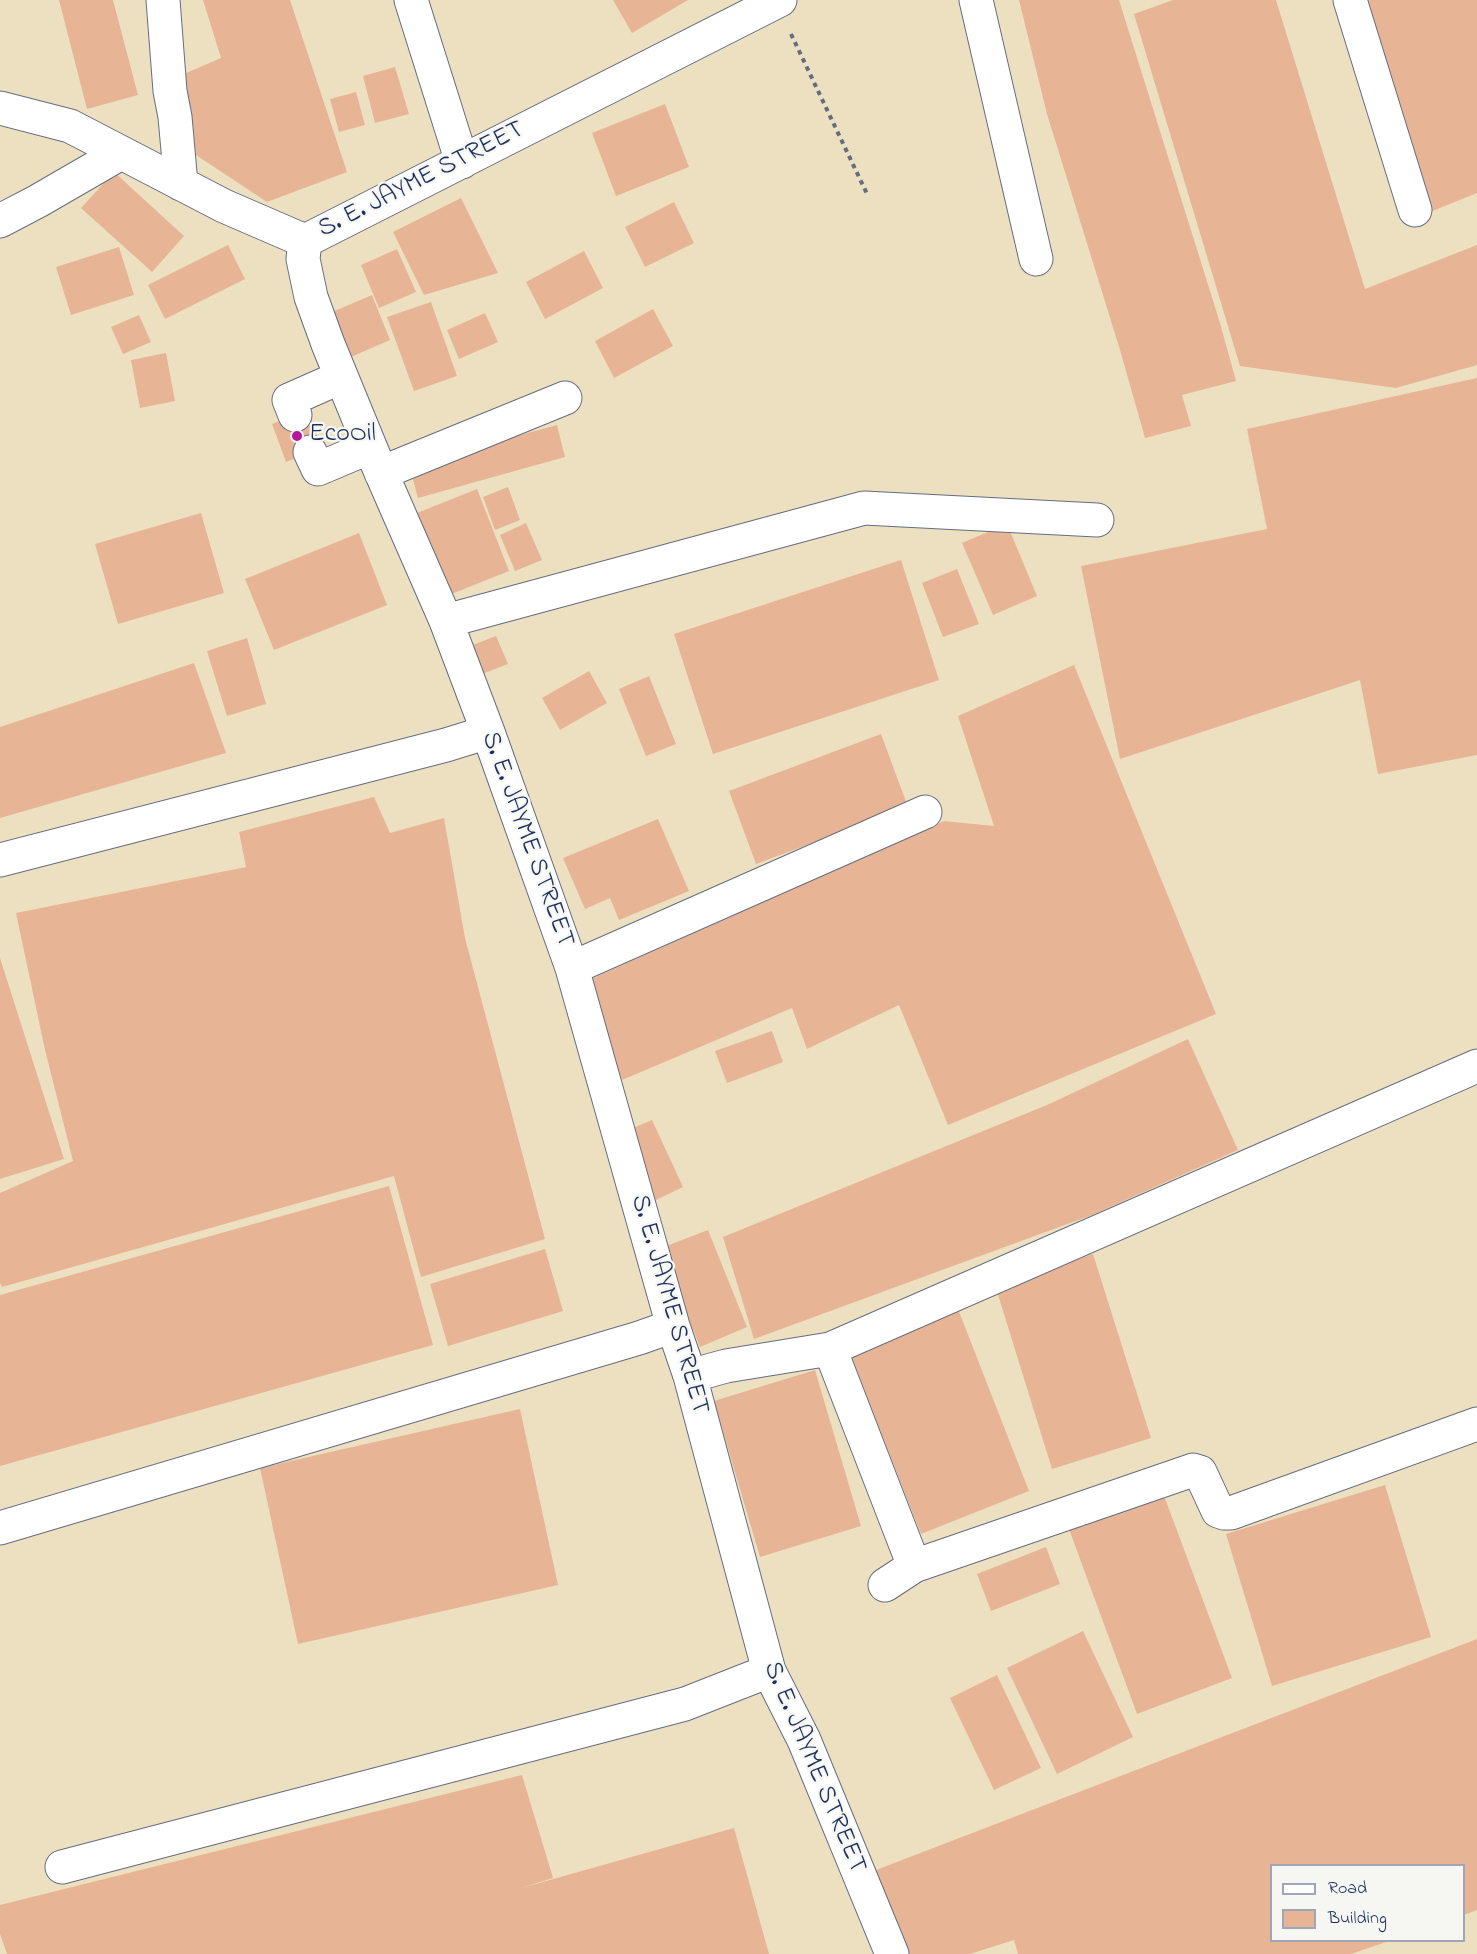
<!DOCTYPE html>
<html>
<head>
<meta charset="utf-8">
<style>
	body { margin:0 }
	#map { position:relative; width:1477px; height:1954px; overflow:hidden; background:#ece0c0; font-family:"Indie Flower",sans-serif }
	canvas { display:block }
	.legend { position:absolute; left:1270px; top:1864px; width:195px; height:78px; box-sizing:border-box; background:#f6f6f2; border:2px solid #9ea6b7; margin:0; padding:8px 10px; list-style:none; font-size:18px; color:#1b2f5e }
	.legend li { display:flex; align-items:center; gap:12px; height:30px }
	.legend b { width:30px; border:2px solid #9ea6b7 }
</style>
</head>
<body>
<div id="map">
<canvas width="1477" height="1954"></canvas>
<ul class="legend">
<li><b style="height:8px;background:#fff"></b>Road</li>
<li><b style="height:16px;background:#e7b595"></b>Building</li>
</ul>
</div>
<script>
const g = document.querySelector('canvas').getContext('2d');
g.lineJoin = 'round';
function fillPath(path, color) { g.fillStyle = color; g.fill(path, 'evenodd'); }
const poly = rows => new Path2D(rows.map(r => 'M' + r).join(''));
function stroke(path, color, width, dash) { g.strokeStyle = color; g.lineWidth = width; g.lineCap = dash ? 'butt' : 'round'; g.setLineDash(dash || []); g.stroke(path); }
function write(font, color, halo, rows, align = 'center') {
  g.font = font + ' "Indie Flower",sans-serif'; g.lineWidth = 4.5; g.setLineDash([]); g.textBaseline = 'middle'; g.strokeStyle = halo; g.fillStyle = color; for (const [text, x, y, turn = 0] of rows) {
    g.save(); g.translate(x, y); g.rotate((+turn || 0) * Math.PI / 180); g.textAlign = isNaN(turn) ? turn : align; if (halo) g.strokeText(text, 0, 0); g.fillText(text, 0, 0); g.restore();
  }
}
fillPath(poly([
	[59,0,113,0,138,95,87,109],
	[203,0,290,0,347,172,267,202,196,155,177,77,221,58],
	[613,0,688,0,632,33],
	[1019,0,1119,0,1220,323,1236,381,1182,395,1191,426,1145,438,1120,350,1047,114],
	[1173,0,1276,0,1365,289,1477,245,1477,365,1396,388,1240,366,1134,14],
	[1363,0,1477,0,1477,193,1430,212],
	[395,67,409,114,375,123,363,76],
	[356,92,365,125,339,132,330,99],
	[665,104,689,167,616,196,592,133],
	[114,172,184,236,152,272,81,208],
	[461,198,498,273,424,295,393,232],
	[674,202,694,243,645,267,625,227],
	[228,245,245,279,165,319,148,285],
	[119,247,134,295,71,315,56,267],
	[397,249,416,292,379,308,361,265],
	[584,251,603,288,545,319,526,282],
	[372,295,390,340,351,357,332,312],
	[431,302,457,376,414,391,387,317],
	[653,309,673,346,614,378,595,341],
	[485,313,498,342,459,359,447,330],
	[139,315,151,342,123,354,111,327],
	[166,353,175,401,140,408,131,360],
	[1477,378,1477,755,1378,774,1360,680,1120,759,1081,566,1267,529,1247,429],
	[308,410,321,448,286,462,272,424],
	[557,425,565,457,418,498,409,465],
	[508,487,520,520,495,530,483,497],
	[477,489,509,571,444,597,412,515],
	[201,513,224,593,118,624,95,544],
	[526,523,542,560,515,571,500,535],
	[1007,524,1037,596,993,615,962,543],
	[359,533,387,605,274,650,245,579],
	[901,560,939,680,713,754,674,634],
	[957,569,979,624,943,637,922,583],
	[496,636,508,664,482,674,470,646],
	[247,638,266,704,227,716,207,651],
	[194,663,226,753,0,818,0,727],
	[1074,665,1216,1014,948,1125,899,1005,807,1049,792,1008,622,1080,587,981,944,821,994,826,958,716],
	[589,671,607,703,560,730,542,698],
	[649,676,676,744,646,756,619,689],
	[881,734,908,807,756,864,729,791],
	[374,797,390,833,444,818,465,938,545,1239,421,1277,394,1176,2,1287,0,1283,0,1193,73,1161,45,1050,16,913,246,867,239,832],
	[658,819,689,891,619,920,610,898,585,909,563,858],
	[0,958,64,1159,0,1179],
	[772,1031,783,1062,727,1083,715,1051],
	[1188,1039,1238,1150,1092,1215,754,1339,723,1237,1047,1105],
	[652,1120,683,1187,656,1200,624,1132],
	[389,1186,433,1345,0,1466,0,1295],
	[708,1230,747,1327,700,1347,661,1248],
	[545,1249,563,1311,448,1346,430,1284],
	[1093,1254,1151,1438,1052,1469,995,1285],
	[958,1309,1029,1491,921,1534,849,1352],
	[815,1370,861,1526,760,1557,714,1401],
	[520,1409,558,1585,298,1644,260,1468],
	[1385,1485,1431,1637,1272,1686,1226,1534],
	[1163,1493,1232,1678,1137,1714,1069,1529],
	[1046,1547,1060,1584,991,1611,977,1574],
	[1083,1631,1133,1737,1057,1774,1007,1668],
	[1477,1639,1477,1910,1464,1915,1464,1866,1272,1866,1272,1941,1389,1941,1351,1954,1018,1954,1014,1940,970,1954,902,1954,876,1870],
	[997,1675,1041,1768,994,1790,950,1698],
	[522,1775,553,1878,518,1889,734,1828,769,1954,7,1954,0,1934,0,1905]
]), '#e7b595');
const minor = poly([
	[163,0,170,91,175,117,181,184],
	[411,0,462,162],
	[976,0,1036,259],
	[1350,0,1415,210],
	[0,108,70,126,224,206,305,241],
	[0,221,38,201,121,153],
	[305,241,303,259,311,297,328,344,376,461,446,621,488,732,572,968,673,1326,690,1376,769,1671,804,1740,892,1954],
	[305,241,780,0],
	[295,415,289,400,341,377],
	[310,452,318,469,370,447],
	[381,473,565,398],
	[446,621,864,508,1097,520],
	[0,860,446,745,488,732],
	[572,968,925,812],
	[830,1349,914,1566,1193,1470,1200,1472,1218,1511,1224,1513,1231,1513,1477,1424],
	[690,1376,726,1366,830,1349,1477,1066],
	[0,1528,639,1338,673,1326],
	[885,1585,914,1566],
	[62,1867,685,1704,769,1671]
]);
stroke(minor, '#646d80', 35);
stroke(poly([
	[791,34,868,196]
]), '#646d80', 4, [4.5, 4.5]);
stroke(minor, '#fff', 33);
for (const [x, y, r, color] of [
	[297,436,6,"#b5179e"]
]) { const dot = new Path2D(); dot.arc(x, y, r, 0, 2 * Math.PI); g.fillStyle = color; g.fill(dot); stroke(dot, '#f6f6f2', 2); }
write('26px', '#1b2f5e', '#f6f6f2', [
	["S. E. JAYME STREET",422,181,-27],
	["S. E. JAYME STREET",526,840,70],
	["S. E. JAYME STREET",668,1305,74],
	["S. E. JAYME STREET",813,1768,67]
]);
write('26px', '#1b2f5e', '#f6f6f2', [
	["EcoOil",309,436]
], 'left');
</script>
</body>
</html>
